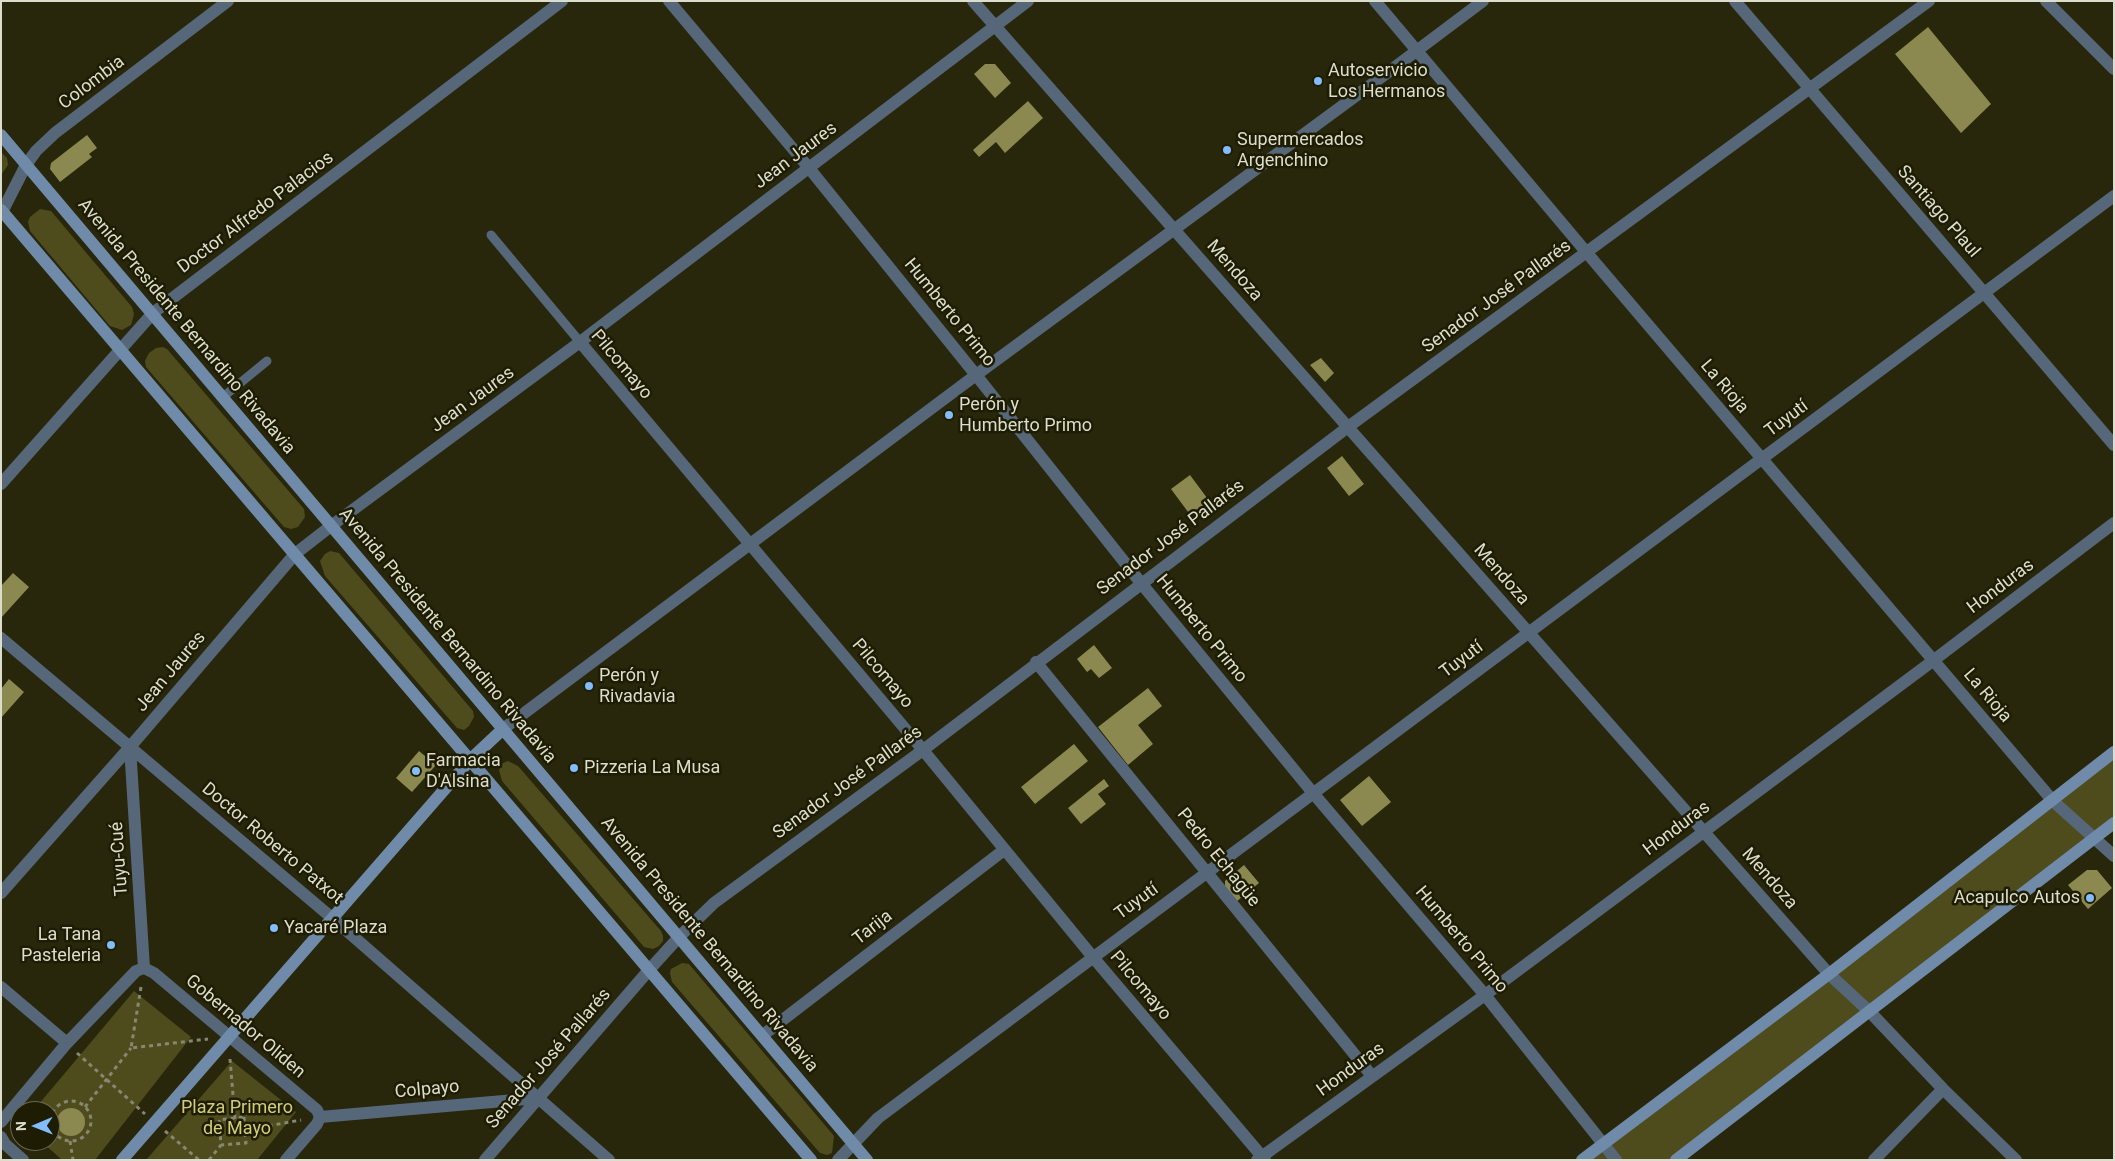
<!DOCTYPE html>
<html>
<head>
<meta charset="utf-8">
<style>
	body { margin:0 }
	#map { position:relative; width:2115px; height:1161px; overflow:hidden; background:#28270c; font-family:Roboto,sans-serif }
	canvas { display:block }
	.frame { position:absolute; inset:0; border:2px solid #ddddcd; pointer-events:none }
	.north { position:absolute; left:10px; top:1101px; width:50px; height:50px; box-sizing:border-box; background:#1e1d03; border:1px solid #6a6a54; border-radius:50%; rotate:269deg; font-size:14px; font-weight:700; line-height:20px; text-align:center; color:#ddddcd }
	.north::after { content:''; display:block; margin:auto; width:18px; height:22px; background:#82bcfa; clip-path:polygon(50% 0,100% 100%,50% 72%,0 100%) }
</style>
</head>
<body>
<div id="map">
<canvas width="2115" height="1161"></canvas>
<div class="frame"></div>
<div class="north">N</div>
</div>
<script>
const g = document.querySelector('canvas').getContext('2d');
g.lineJoin = 'round';
function fillPath(path, color) { g.fillStyle = color; g.fill(path, 'evenodd'); }
const poly = rows => new Path2D(rows.map(r => 'M' + r).join(''));
function stroke(path, color, width, dash) { g.strokeStyle = color; g.lineWidth = width; g.lineCap = dash ? 'butt' : 'round'; g.setLineDash(dash || []); g.stroke(path); }
function write(font, color, halo, rows, align = 'center') {
  g.font = font + ' Roboto,sans-serif'; g.lineWidth = 5; g.setLineDash([]); g.textBaseline = 'middle'; g.strokeStyle = halo; g.fillStyle = color; for (const [text, x, y, turn = 0] of rows) {
    g.save(); g.translate(x, y); g.rotate((+turn || 0) * Math.PI / 180); g.textAlign = isNaN(turn) ? turn : align; if (halo) g.strokeText(text, 0, 0); g.fillText(text, 0, 0); g.restore();
  }
}
fillPath(poly([
	[1,152,7,158,8,165,1,175],
	[40,209,51,211,132,307,134,314,131,325,122,330,110,326,30,231,28,222,30,217],
	[163,347,167,349,304,509,305,517,298,527,291,529,284,527,146,367,145,361,149,353,156,348],
	[330,551,339,553,473,711,474,717,469,726,464,730,457,728,325,576,320,561,325,554],
	[2114,752,2114,823,1676,1160,1582,1160],
	[508,761,518,766,661,931,663,936,663,941,659,946,653,949,644,947,502,781,499,770,503,763],
	[682,963,689,964,834,1136,832,1153,827,1155,820,1153,672,982,670,973,671,969],
	[134,991,191,1037,95,1160,62,1160,41,1141,50,1141,50,1111,33,1111],
	[232,1061,296,1112,257,1160,146,1160]
]), '#4e4c1d');
fillPath(poly([
	[1928,27,1991,104,1961,133,1895,54],
	[985,64,995,64,1011,83,995,98,974,74],
	[1028,101,1043,118,1005,153,996,142,979,157,973,150],
	[87,135,97,148,89,154,92,157,60,182,50,169,51,163],
	[1321,358,1334,373,1325,382,1310,365],
	[1342,456,1364,484,1349,496,1327,468],
	[1190,475,1213,506,1194,520,1171,489],
	[13,573,29,587,1,618,1,586],
	[1094,645,1112,668,1099,678,1091,669,1087,672,1077,659],
	[9,679,24,692,1,718,1,689],
	[1148,688,1162,706,1138,725,1153,744,1128,765,1098,727],
	[1074,744,1088,761,1035,804,1021,787],
	[419,751,436,765,412,792,396,778],
	[1369,776,1391,802,1362,826,1340,800],
	[1104,779,1109,786,1098,794,1106,804,1081,824,1068,808],
	[1244,865,1259,883,1236,902,1225,889,1225,881],
	[2087,870,2097,870,2112,888,2088,909,2068,885],
	'57 1122a14 14 0 1 1 28 0a14 14 0 1 1-28 0Z'
]), '#8b894f');
stroke(poly([
	[141,987,131,1048,208,1039],
	[77,1053,145,1114],
	[230,1059,235,1119],
	'51 1121a20 20 0 1 1 40 0a20 20 0 1 1-40 0Z',
	[85,1107,131,1048],
	[244,1117,246,1143,221,1145,219,1120,244,1117],
	[245,1130,301,1120],
	[165,1131,199,1160],
	[70,1141,73,1160],
	[209,1160,221,1145]
]), '#878772', 3, [4, 4]);
stroke(poly([
	[491,235,580,342],
	[223,397,267,361]
]), '#566779', 9);
stroke(poly([
	[669,1,809,168,976,375,1141,583,1313,793,1485,995,1616,1160],
	[973,1,1829,974,1870,1012,1943,1089,2016,1160],
	[1375,1,1587,253,2053,801,2114,856],
	[1735,1,2114,445],
	[2046,1,2114,69],
	[1,214,26,165,36,151,55,133,228,1],
	[580,342,923,750,1092,956,1265,1160],
	[1,484,153,313,562,1],
	[1,638,331,917,609,1160],
	[1036,662,1372,1076],
	[503,729,976,375,1387,73,1483,1],
	[130,747,144,968],
	[1,893,130,747,295,554,331,526,580,342,1028,1],
	[144,968,154,973,317,1110,320,1117],
	[1,987,67,1043],
	[763,1035,1004,850],
	[320,1117,538,1098],
	[1,1122,67,1043,136,971,144,968],
	[1,1137,5,1144,23,1160],
	[286,1160,317,1124,320,1117],
	[485,1160,649,970,679,937,714,903,923,750,1348,427,1929,1],
	[838,1160,878,1118,2114,196],
	[1257,1160,1485,995,1934,660,2114,523],
	[1874,1160,1943,1089]
]), '#566779', 12);
stroke(poly([
	[1,135,867,1160],
	[1,210,811,1160],
	[122,1160,471,759,503,729],
	[1582,1160,1829,974,2114,752],
	[1676,1160,2114,823]
]), '#708ba9', 12);
for (const [x, y, r, color] of [
	[1318,81,5,"#82bcfa"],
	[1227,150,5,"#82bcfa"],
	[949,415,5,"#82bcfa"],
	[589,686,5,"#82bcfa"],
	[574,768,5,"#82bcfa"],
	[416,771,5,"#82bcfa"],
	[2090,898,5,"#82bcfa"],
	[274,928,5,"#82bcfa"],
	[111,945,5,"#82bcfa"]
]) { const dot = new Path2D(); dot.arc(x, y, r, 0, 2 * Math.PI); g.fillStyle = color; g.fill(dot); stroke(dot, '#1e1d03', 2); }
write('18px', '#ddddcd', '#1e1d03', [
	["Autoservicio",1328,71],
	["Los Hermanos",1328,92],
	["Supermercados",1237,140],
	["Argenchino",1237,161],
	["Perón y",959,405],
	["Humberto Primo",959,426],
	["Perón y",599,676],
	["Rivadavia",599,697],
	["Farmacia",426,761],
	["D'Alsina",426,782],
	["Pizzeria La Musa",584,768],
	["Acapulco Autos",2080,898,"right"],
	["Yacaré Plaza",284,928],
	["La Tana",101,935,"right"],
	["Pasteleria",101,956,"right"]
], 'left');
write('18px', '#ddddcd', '#1e1d03', [
	["Colombia",92,83,-37],
	["Jean Jaures",796,156,-37],
	["Santiago Plaul",1938,212,49],
	["Doctor Alfredo Palacios",256,213,-37],
	["Mendoza",1234,271,49],
	["Senador José Pallarés",1497,297,-36],
	["Humberto Primo",949,313,51],
	["Avenida Presidente Bernardino Rivadavia",186,327,50],
	["Pilcomayo",621,365,50],
	["La Rioja",1724,387,50],
	["Jean Jaures",473,400,-36],
	["Tuyutí",1787,419,-37],
	["Senador José Pallarés",1171,538,-37],
	["Mendoza",1501,575,49],
	["Honduras",2001,587,-37],
	["Humberto Primo",1201,629,51],
	["Avenida Presidente Bernardino Rivadavia",447,636,50],
	["Tuyutí",1462,660,-37],
	["Jean Jaures",171,672,-50],
	["Pilcomayo",882,674,50],
	["La Rioja",1987,696,50],
	["Senador José Pallarés",848,783,-36],
	["Honduras",1677,829,-37],
	["Doctor Roberto Patxot",272,844,40],
	["Pedro Echagüe",1218,858,51],
	["Tuyu-Cué",120,859,-94],
	["Mendoza",1769,879,49],
	["Tuyutí",1137,902,-36],
	["Tarija",873,928,-38],
	["Humberto Primo",1461,940,50],
	["Avenida Presidente Bernardino Rivadavia",709,945,50],
	["Pilcomayo",1140,986,50],
	["Gobernador Oliden",245,1027,40],
	["Senador José Pallarés",549,1059,-49],
	["Honduras",1351,1070,-36],
	["Colpayo",427,1090,-5]
]);
write('18px', '#d1cd77', '#1e1d03', [
	["Plaza Primero",237,1108],
	["de Mayo",237,1129]
]);
</script>
</body>
</html>
